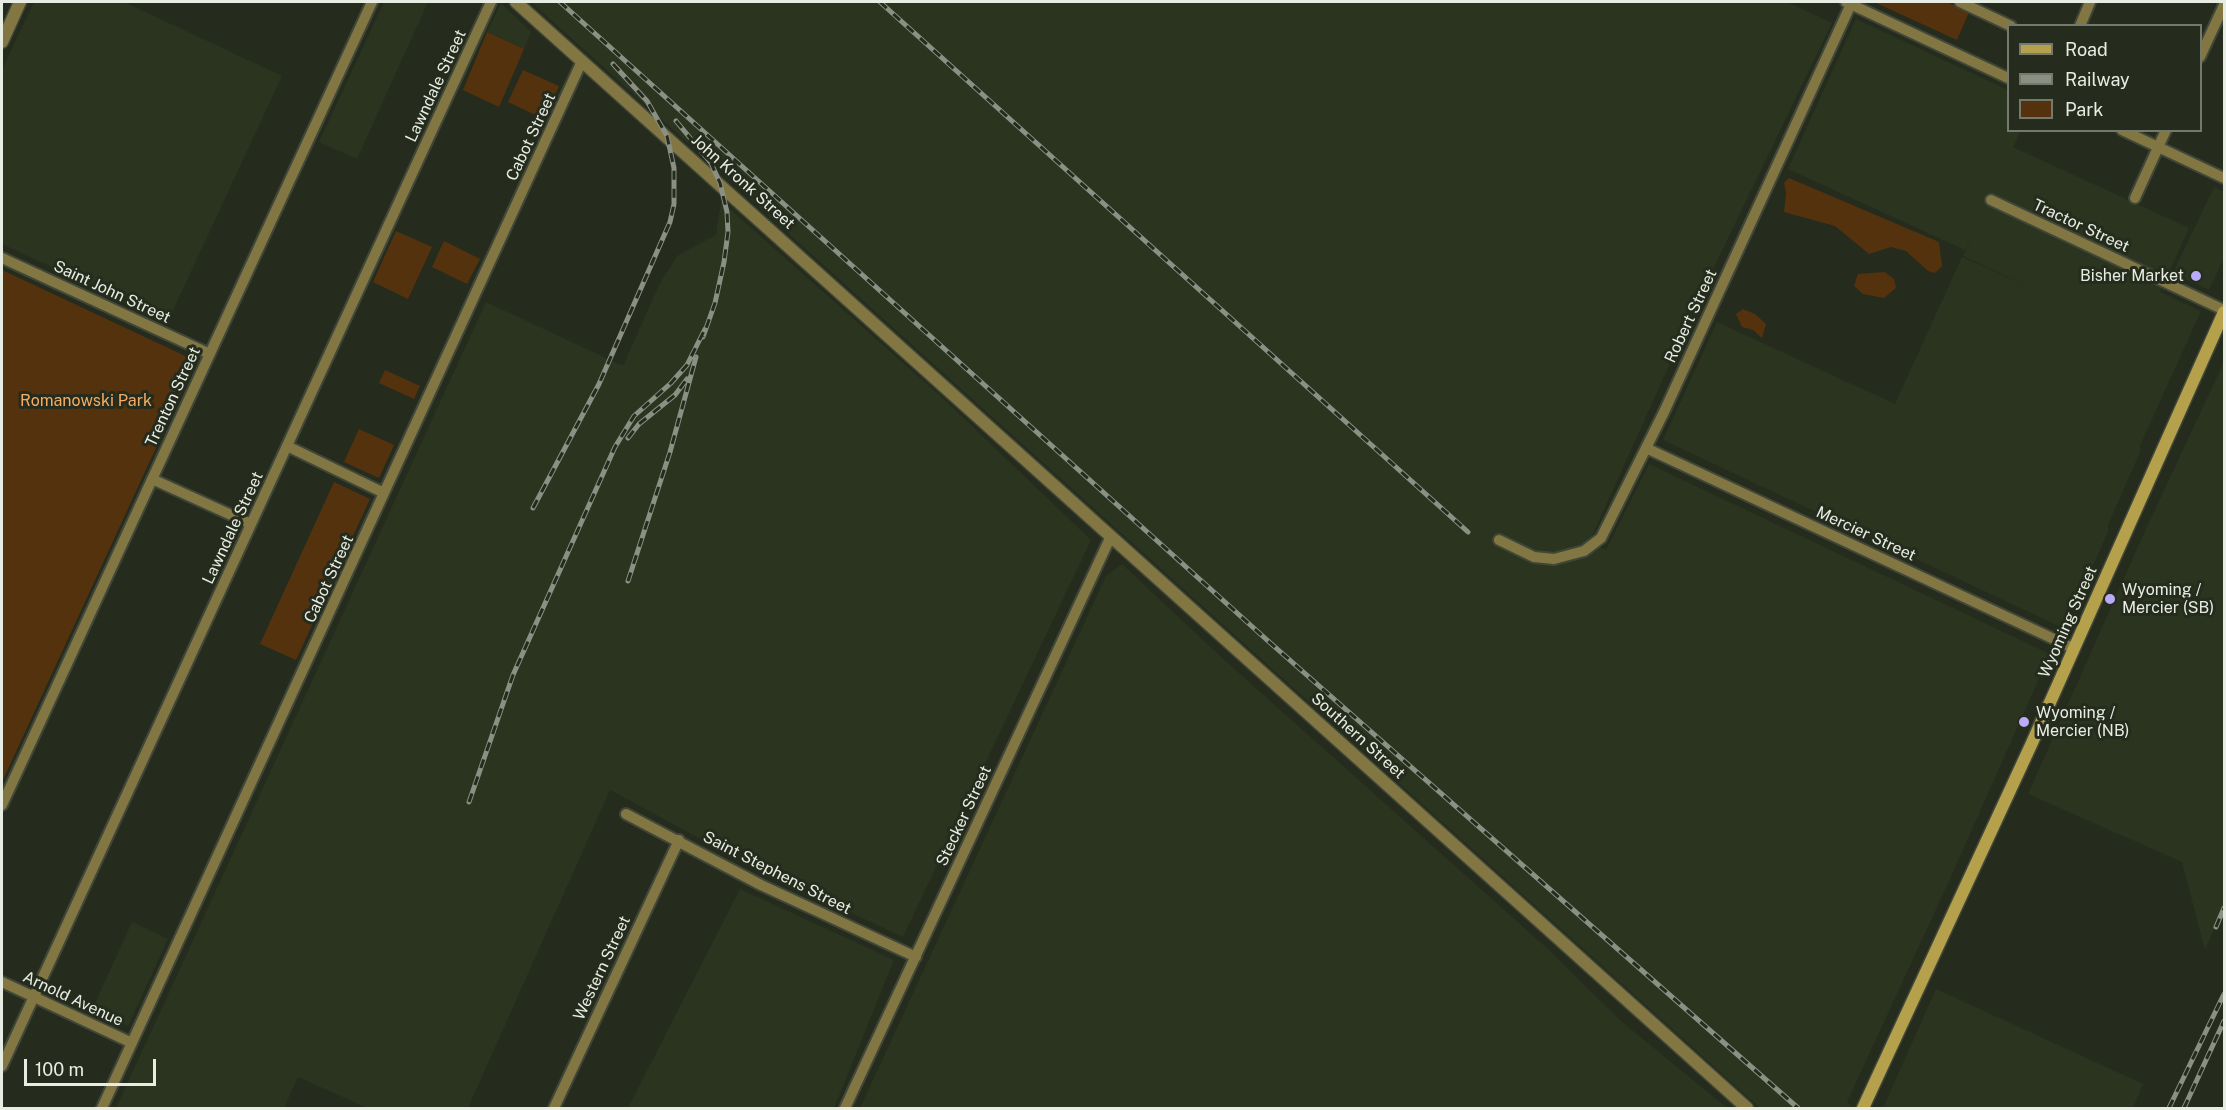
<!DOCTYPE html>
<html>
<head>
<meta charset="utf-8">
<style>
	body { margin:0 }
	#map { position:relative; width:2226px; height:1110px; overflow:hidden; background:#252c1d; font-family:"Public Sans",sans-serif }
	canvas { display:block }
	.frame { position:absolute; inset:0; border:3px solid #e8ede3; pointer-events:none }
	.legend { position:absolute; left:2007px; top:24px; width:195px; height:108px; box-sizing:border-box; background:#252c1d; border:2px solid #73796c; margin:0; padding:8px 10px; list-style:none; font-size:18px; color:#e8ede3 }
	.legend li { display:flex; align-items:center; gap:12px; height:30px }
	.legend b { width:30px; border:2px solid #73796c }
	.scale { position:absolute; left:24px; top:1059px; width:132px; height:27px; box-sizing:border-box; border:3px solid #e8ede3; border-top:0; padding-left:8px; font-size:18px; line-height:21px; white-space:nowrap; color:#e8ede3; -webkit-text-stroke:4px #252c1d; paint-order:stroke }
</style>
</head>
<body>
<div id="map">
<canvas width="2226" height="1110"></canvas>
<div class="frame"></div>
<ul class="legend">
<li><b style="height:8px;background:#b5a14c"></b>Road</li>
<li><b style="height:8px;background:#8a9083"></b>Railway</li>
<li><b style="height:16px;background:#54320e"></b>Park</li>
</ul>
<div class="scale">100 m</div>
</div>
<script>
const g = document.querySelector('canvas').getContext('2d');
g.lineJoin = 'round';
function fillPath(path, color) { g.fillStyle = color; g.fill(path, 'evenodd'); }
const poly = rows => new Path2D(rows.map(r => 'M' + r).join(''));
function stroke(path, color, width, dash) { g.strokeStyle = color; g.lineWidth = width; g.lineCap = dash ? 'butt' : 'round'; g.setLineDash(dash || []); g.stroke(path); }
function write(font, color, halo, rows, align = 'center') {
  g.font = font + ' "Public Sans",sans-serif'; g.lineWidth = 6; g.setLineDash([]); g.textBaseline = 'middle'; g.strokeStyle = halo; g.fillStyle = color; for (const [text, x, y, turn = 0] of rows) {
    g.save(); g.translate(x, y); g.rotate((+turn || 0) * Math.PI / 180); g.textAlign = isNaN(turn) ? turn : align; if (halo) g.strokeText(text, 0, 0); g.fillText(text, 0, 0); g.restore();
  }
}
fillPath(poly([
	[34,2,124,2,282,76,168,321,2,244,2,69],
	[384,2,428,2,357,159,319,142],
	[531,2,1787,2,1832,23,1703,290,1590,541,1606,550,1649,464,2050,654,1950,879,1847,1102,1853,1108,1760,1108],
	[501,3,531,32,524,49,487,32],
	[1856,19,2008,90,2008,130,2021,131,2013,147,2189,228,2160,292,2201,311,2139,448,2141,450,2108,525,2108,532,2065,629,1663,440,1717,322,1895,404,1962,257,2030,287,1963,256,1972,235,1965,250,1788,169],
	[2214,187,2224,192,2224,258,2209,290,2173,273],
	[721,201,946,401,1091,540,903,937,749,865,610,790,468,1108,367,1108,298,1077,284,1108,116,1108,486,302,623,366,659,285,677,256,716,235],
	[2224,362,2224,906,2205,950,2182,862,2028,794,2145,531],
	[1122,564,1220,656,1549,950,1621,1021,1727,1108,860,1108,1106,576],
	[740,889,894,960,834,1108,628,1108],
	[132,922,168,939,128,1026,92,1010],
	[1936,989,2143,1084,2133,1108,1883,1108]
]), '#2a341f');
fillPath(poly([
	[1874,2,1947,2,1969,12,1957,40],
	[487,32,524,49,499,107,463,90],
	[523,70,559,86,544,119,508,102],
	[1789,178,1939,242,1942,266,1935,273,1928,271,1906,251,1891,247,1869,254,1835,226,1784,212,1786,193,1784,183],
	[396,231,432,247,408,299,373,282],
	[444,241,480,259,467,284,432,267],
	[2,270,196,361,2,782],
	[1885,272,1894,279,1896,288,1884,298,1863,294,1854,286,1858,274],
	[1743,309,1755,314,1766,324,1762,338,1753,330,1742,327,1736,314],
	[385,370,420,386,414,399,379,383],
	[359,429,394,445,379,478,344,462],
	[334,482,370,499,296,660,260,644]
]), '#54320e');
const minor = poly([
	[1846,2,2008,78],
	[1960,2,2011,26],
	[2080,26,2090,2],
	[2200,57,2224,5],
	[2122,130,2224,178],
	[2135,198,2166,130],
	[1991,200,2224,310],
	[2,258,210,354],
	[287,446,384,493],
	[1646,448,2073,648],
	[152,479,251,524],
	[1499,540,1534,557,1554,559,1584,551,1601,538,1664,412,1851,4],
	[2,805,372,2],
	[626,814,761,885,916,957],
	[2,982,132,1043],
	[2,1066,491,2],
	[102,1108,582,61],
	[554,1108,679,840],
	[845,1108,1111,536]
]);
const tertiary = poly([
	[516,2,1747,1108],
	[2,42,20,2]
]);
const secondary = poly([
	[1863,1108,2031,745,2224,312]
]);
stroke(minor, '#404739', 14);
stroke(tertiary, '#404739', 15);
stroke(secondary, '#404739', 15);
stroke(minor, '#827643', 10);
stroke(tertiary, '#827643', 12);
stroke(secondary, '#b5a14c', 12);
const rail = poly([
	[560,2,1267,640,1798,1108],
	[880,2,1468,532],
	[676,121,711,163,720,183,727,212,728,232,724,262,715,303,703,337],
	[628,438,639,424,675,395,687,379],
	[533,508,599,384,670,222,674,204,674,168,667,136,647,101,613,64],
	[628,581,670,452,696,357],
	[469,802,513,675,615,447,634,416,671,383,687,365,705,329],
	[2216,927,2224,908],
	[2169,1108,2224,994],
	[2184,1108,2224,1021]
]);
stroke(rail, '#8a9083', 5);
stroke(rail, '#252c1d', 3, [9]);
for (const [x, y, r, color] of [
	[2196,276,6,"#baaaf7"],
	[2110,599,6,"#baaaf7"],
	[2024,722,6,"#baaaf7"]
]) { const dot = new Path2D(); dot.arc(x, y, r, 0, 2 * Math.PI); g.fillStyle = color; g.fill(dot); stroke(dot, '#252c1d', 2); }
write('16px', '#e8ede3', '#252c1d', [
	["Lawndale Street",436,86,-65],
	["Cabot Street",531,137,-65],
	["John Kronk Street",743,182,42],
	["Tractor Street",2081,226,25],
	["Saint John Street",112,292,25],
	["Robert Street",1691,316,-65],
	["Trenton Street",173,397,-65],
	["Lawndale Street",233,528,-65],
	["Mercier Street",1866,534,25],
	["Cabot Street",329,579,-65],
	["Wyoming Street",2068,622,-66],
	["Southern Street",1358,736,42],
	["Stecker Street",964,816,-65],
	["Saint Stephens Street",777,873,27],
	["Western Street",602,968,-65],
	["Arnold Avenue",73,999,25]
]);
write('16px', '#e8ede3', '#252c1d', [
	["Bisher Market",2184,276,"right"],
	["Wyoming /",2122,590],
	["Mercier (SB)",2122,608],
	["Wyoming /",2036,713],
	["Mercier (NB)",2036,731]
], 'left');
write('16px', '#f8ac61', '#252c1d', [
	["Romanowski Park",86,401]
]);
</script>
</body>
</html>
